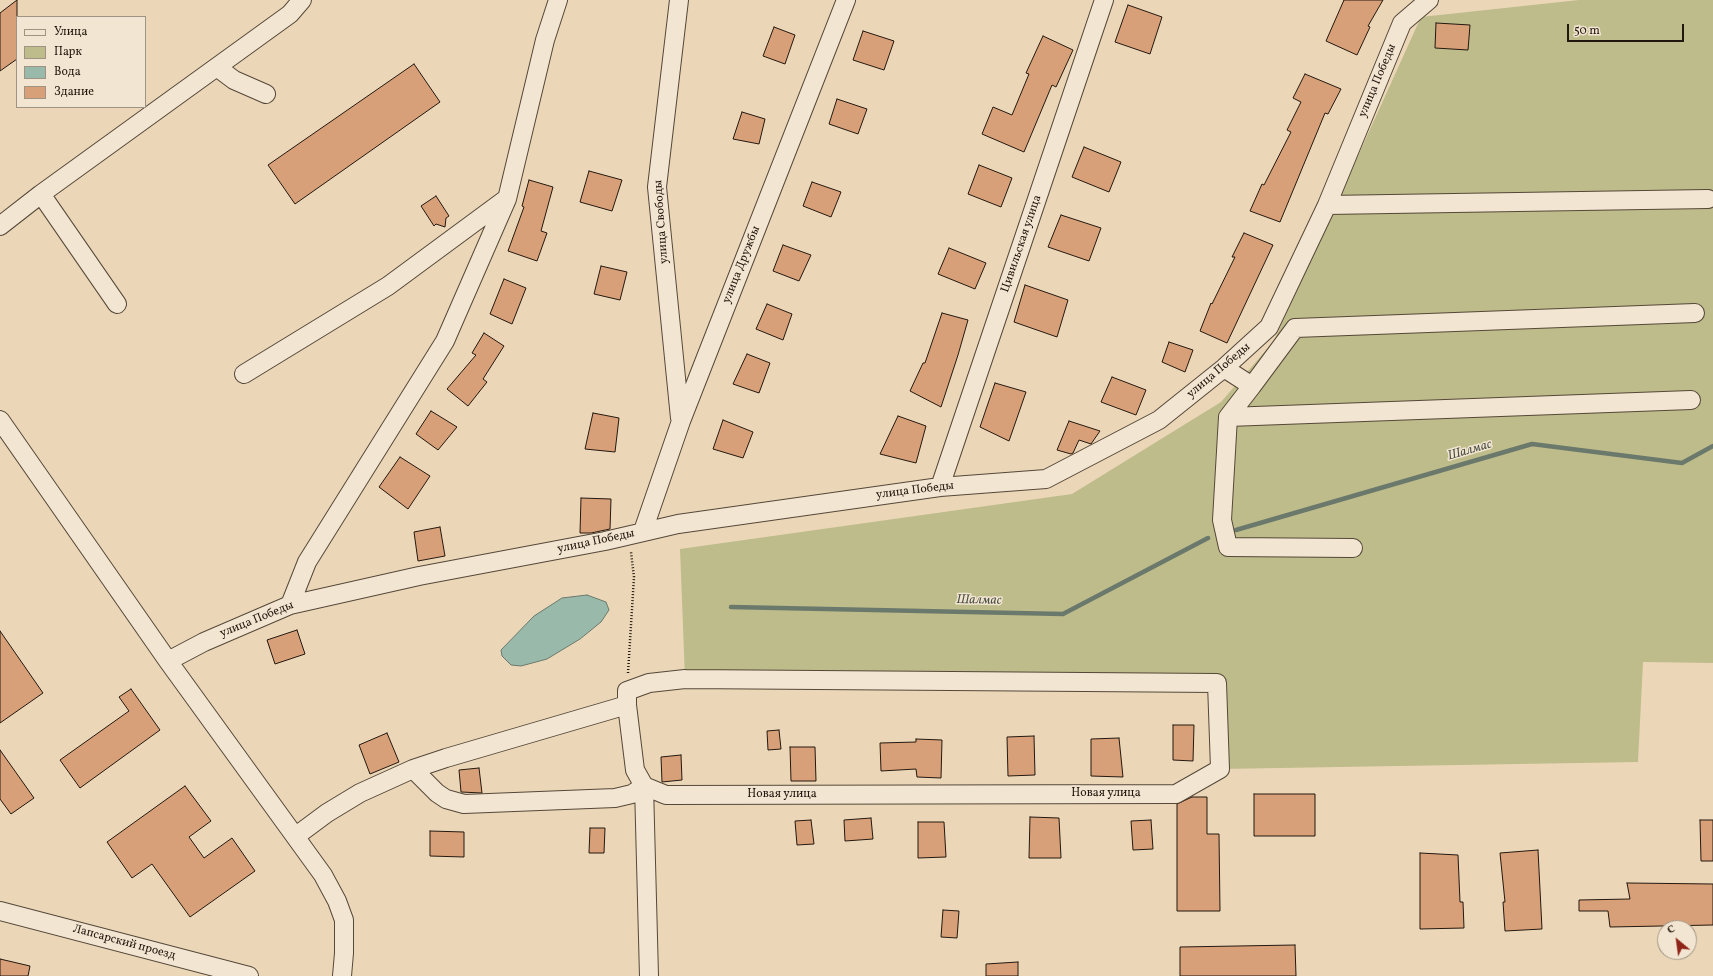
<!DOCTYPE html>
<html>
<head>
<meta charset="utf-8">
<style>
	body { margin:0 }
	#map { position:relative; width:1713px; height:976px; overflow:hidden; background:#ebd7b8; font-family:Vollkorn,serif }
	canvas { display:block }
	.legend { position:absolute; left:16px; top:16px; width:130px; height:92px; box-sizing:border-box; background:#f2e5d1; border:1px solid #9f9383; margin:0; padding:5px 7px; list-style:none; font-size:12px; color:#23180f }
	.legend li { display:flex; align-items:center; gap:8px; height:20px }
	.legend b { width:20px; border:1px solid #9f9383 }
	.north { position:absolute; left:1657px; top:920px; width:40px; height:40px; box-sizing:border-box; background:#f2e5d1; border:1px solid #9f9383; border-radius:50%; rotate:331deg; font-size:11px; font-weight:700; line-height:16px; text-align:center; color:#23180f }
	.north::after { content:''; display:block; margin:auto; width:14px; height:18px; background:#8f2418; clip-path:polygon(50% 0,100% 100%,50% 72%,0 100%) }
	.scale { position:absolute; left:1567px; top:24px; width:117px; height:18px; box-sizing:border-box; border:2px solid #23180f; border-top:0; padding-left:5px; font-size:12px; line-height:14px; white-space:nowrap; color:#23180f; -webkit-text-stroke:3px #f2e5d1; paint-order:stroke }
</style>
</head>
<body>
<div id="map">
<canvas width="1713" height="976"></canvas>
<ul class="legend">
<li><b style="height:5px;background:#f2e5d1"></b>Улица</li>
<li><b style="height:11px;background:#bebc8a"></b>Парк</li>
<li><b style="height:11px;background:#99baaa"></b>Вода</li>
<li><b style="height:11px;background:#d8a078"></b>Здание</li>
</ul>
<div class="north">С</div>
<div class="scale">50 m</div>
</div>
<script>
const g = document.querySelector('canvas').getContext('2d');
g.lineJoin = 'round';
function fillPath(path, color) { g.fillStyle = color; g.fill(path, 'evenodd'); }
const poly = rows => new Path2D(rows.map(r => 'M' + r).join(''));
function stroke(path, color, width, dash) { g.strokeStyle = color; g.lineWidth = width; g.lineCap = dash ? 'butt' : 'round'; g.setLineDash(dash || []); g.stroke(path); }
function write(font, color, halo, rows, align = 'center') {
  g.font = font + ' Vollkorn,serif'; g.lineWidth = 3; g.setLineDash([]); g.textBaseline = 'middle'; g.strokeStyle = halo; g.fillStyle = color; for (const [text, x, y, turn = 0] of rows) {
    g.save(); g.translate(x, y); g.rotate((+turn || 0) * Math.PI / 180); g.textAlign = isNaN(turn) ? turn : align; if (halo) g.strokeText(text, 0, 0); g.fillText(text, 0, 0); g.restore();
  }
}
fillPath(poly([
	[1579,0,1713,0,1713,663,1643,662,1638,762,1220,769,1217,683,685,679,680,549,1072,494,1221,402,1274,341,1421,17]
]), '#bebc8a');
const water = poly([
	[587,595,606,602,609,610,601,622,580,639,547,659,521,666,511,665,502,656,501,650,534,616,562,598,587,595]
]);
fillPath(water, '#99baaa');
stroke(water, '#6a796c', 1);
stroke(poly([
	[1236,530,1532,444,1682,463,1713,446],
	[731,607,1063,614,1208,538]
]), '#6a796c', 4.5);
const building = poly([
	[17,0,17,59,0,71,0,13,17,0],
	[1344,0,1383,0,1368,26,1370,27,1357,55,1326,41,1344,0],
	[1128,5,1162,17,1150,54,1115,42,1128,5],
	[1436,23,1470,25,1468,50,1435,48,1436,23],
	[774,27,795,35,785,64,763,56,774,27],
	[863,31,894,41,884,70,853,60,863,31],
	[1043,36,1073,50,1056,87,1052,85,1024,152,982,134,993,107,1012,115,1029,74,1026,73,1043,36],
	[414,64,440,102,295,204,268,165,414,64],
	[1305,74,1341,89,1328,114,1325,113,1280,222,1250,211,1262,184,1264,185,1291,132,1287,130,1301,102,1293,98,1305,74],
	[837,99,867,109,858,134,829,124,837,99],
	[742,112,765,119,759,144,733,139,742,112],
	[1084,147,1121,162,1109,192,1072,177,1084,147],
	[979,165,1012,178,1001,207,968,194,979,165],
	[589,171,622,180,612,211,580,202,589,171],
	[529,180,553,187,541,231,547,233,537,261,508,251,524,207,522,206,529,180],
	[812,182,841,192,831,217,803,206,812,182],
	[436,196,449,216,446,218,445,227,436,224,434,226,421,206,436,196],
	[1061,215,1101,228,1089,261,1048,247,1061,215],
	[1244,233,1273,245,1227,343,1200,331,1211,303,1212,304,1235,257,1232,257,1244,233],
	[783,245,811,255,799,281,773,271,783,245],
	[949,248,986,263,975,289,938,274,949,248],
	[601,266,627,272,620,300,594,294,601,266],
	[504,279,526,288,512,324,490,314,504,279],
	[1025,285,1068,300,1057,337,1014,322,1025,285],
	[767,304,792,314,783,340,756,329,767,304],
	[942,313,968,320,958,355,941,407,910,391,923,363,925,363,942,313],
	[484,333,504,346,483,379,487,382,468,406,447,389,476,355,472,353,484,333],
	[1169,342,1193,350,1185,372,1162,362,1169,342],
	[747,354,770,363,759,393,733,384,747,354],
	[1112,377,1146,390,1136,415,1101,402,1112,377],
	[995,383,1026,392,1009,441,980,427,995,383],
	[431,411,457,427,438,450,416,434,431,411],
	[593,413,619,418,615,452,585,449,593,413],
	[898,416,926,426,916,463,880,454,898,416],
	[723,420,753,432,743,458,713,449,723,420],
	[1069,421,1100,431,1091,444,1079,440,1073,453,1071,454,1057,450,1069,421],
	[400,457,430,476,408,509,379,487,400,457],
	[581,498,611,499,610,529,591,533,580,533,581,498],
	[440,527,445,556,418,561,414,532,440,527],
	[297,630,305,654,275,664,267,640,297,630],
	[0,631,43,693,0,723,0,631],
	[131,689,160,730,80,788,60,760,129,711,119,697,131,689],
	[1173,725,1194,725,1193,761,1173,760,1173,725],
	[779,730,781,749,768,750,767,731,779,730],
	[387,733,399,762,370,774,359,745,387,733],
	[1034,736,1035,775,1008,776,1007,737,1034,736],
	[1119,738,1123,777,1091,776,1091,739,1119,738],
	[916,739,942,740,941,778,917,777,916,769,881,771,880,743,916,742,916,739],
	[790,747,815,747,816,781,791,781,790,747],
	[0,750,34,798,11,814,0,799,0,750],
	[681,755,682,780,662,782,661,757,681,755],
	[479,768,482,793,461,792,459,770,479,768],
	[185,786,211,821,189,837,204,858,232,838,255,871,190,917,152,864,132,878,107,842,185,786],
	[1254,794,1315,794,1315,836,1254,836,1254,794],
	[1192,797,1207,797,1207,834,1219,834,1220,911,1177,911,1177,804,1192,797],
	[1030,817,1059,818,1061,858,1029,858,1030,817],
	[871,818,873,839,845,841,844,820,871,818],
	[811,820,814,844,797,845,795,821,811,820],
	[1151,820,1153,849,1133,850,1131,821,1151,820],
	[1700,820,1713,820,1713,861,1701,861,1700,820],
	[918,822,944,822,946,857,918,858,918,822],
	[590,828,605,828,604,853,589,853,590,828],
	[430,831,464,832,464,857,430,856,430,831],
	[1538,850,1542,929,1505,931,1503,902,1505,902,1500,853,1538,850],
	[1420,853,1458,855,1460,902,1463,902,1464,928,1420,929,1420,853],
	[1627,883,1713,884,1713,925,1610,927,1608,911,1579,911,1579,900,1630,899,1627,883],
	[943,910,959,911,957,938,941,937,943,910],
	[1295,945,1296,976,1180,976,1180,947,1295,945],
	[0,959,30,966,28,976,0,976,0,959],
	[1018,962,1018,976,986,976,986,964,1018,962]
]);
fillPath(building, '#d8a078');
stroke(building, '#23180f', 1);
const minor = poly([
	[679,0,657,187,680,418],
	[218,68,234,80,266,94],
	[41,194,117,304],
	[1327,205,1708,199],
	[0,226,41,194,290,14,302,0],
	[1224,368,1252,386,1228,417,1222,520,1228,547,1353,548],
	[244,374,388,286,506,199],
	[1252,386,1295,328,1695,313],
	[1228,417,1691,400],
	[0,420,168,661,323,875,337,901,344,920,344,953,342,976],
	[940,487,1104,0],
	[643,531,681,421,846,0],
	[290,605,307,562,445,341,507,199,545,40,558,0],
	[168,661,204,642,290,605,419,576,605,541,678,524,940,487,1046,479,1159,420,1224,368,1269,327,1327,205,1402,23,1429,0],
	[685,679,1217,683,1220,769,1176,794,666,795,644,786,635,770,627,705,627,691,649,683,685,679],
	[413,769,437,793,446,799,464,804,615,798,632,794,644,786],
	[644,786,649,976],
	[296,836,327,813,360,793,413,769,446,758,627,705],
	[0,911,249,976]
]);
stroke(minor, '#554839', 20);
stroke(poly([
	[628,673,634,577,631,552]
]), '#23180f', 2.5, [1, 2]);
stroke(minor, '#f2e5d1', 18);
write('12px', '#23180f', '#f2e5d1', [
	["улица Победы",1378,81,-67],
	["улица Свободы",662,222,-94],
	["Цивильская улица",1022,244,-71],
	["улица Дружбы",742,265,-68],
	["улица Победы",1219,371,-40],
	["улица Победы",915,491,-7],
	["улица Победы",596,542,-12],
	["улица Победы",257,620,-22],
	["Новая улица",1106,794],
	["Новая улица",782,795],
	["Лапсарский проезд",124,943,15]
]);
write('italic 13px', '#4c5145', '#f2e5d1', [
	["Шалмас",1470,451,-16],
	["Шалмас",979,601,1]
]);
</script>
</body>
</html>
